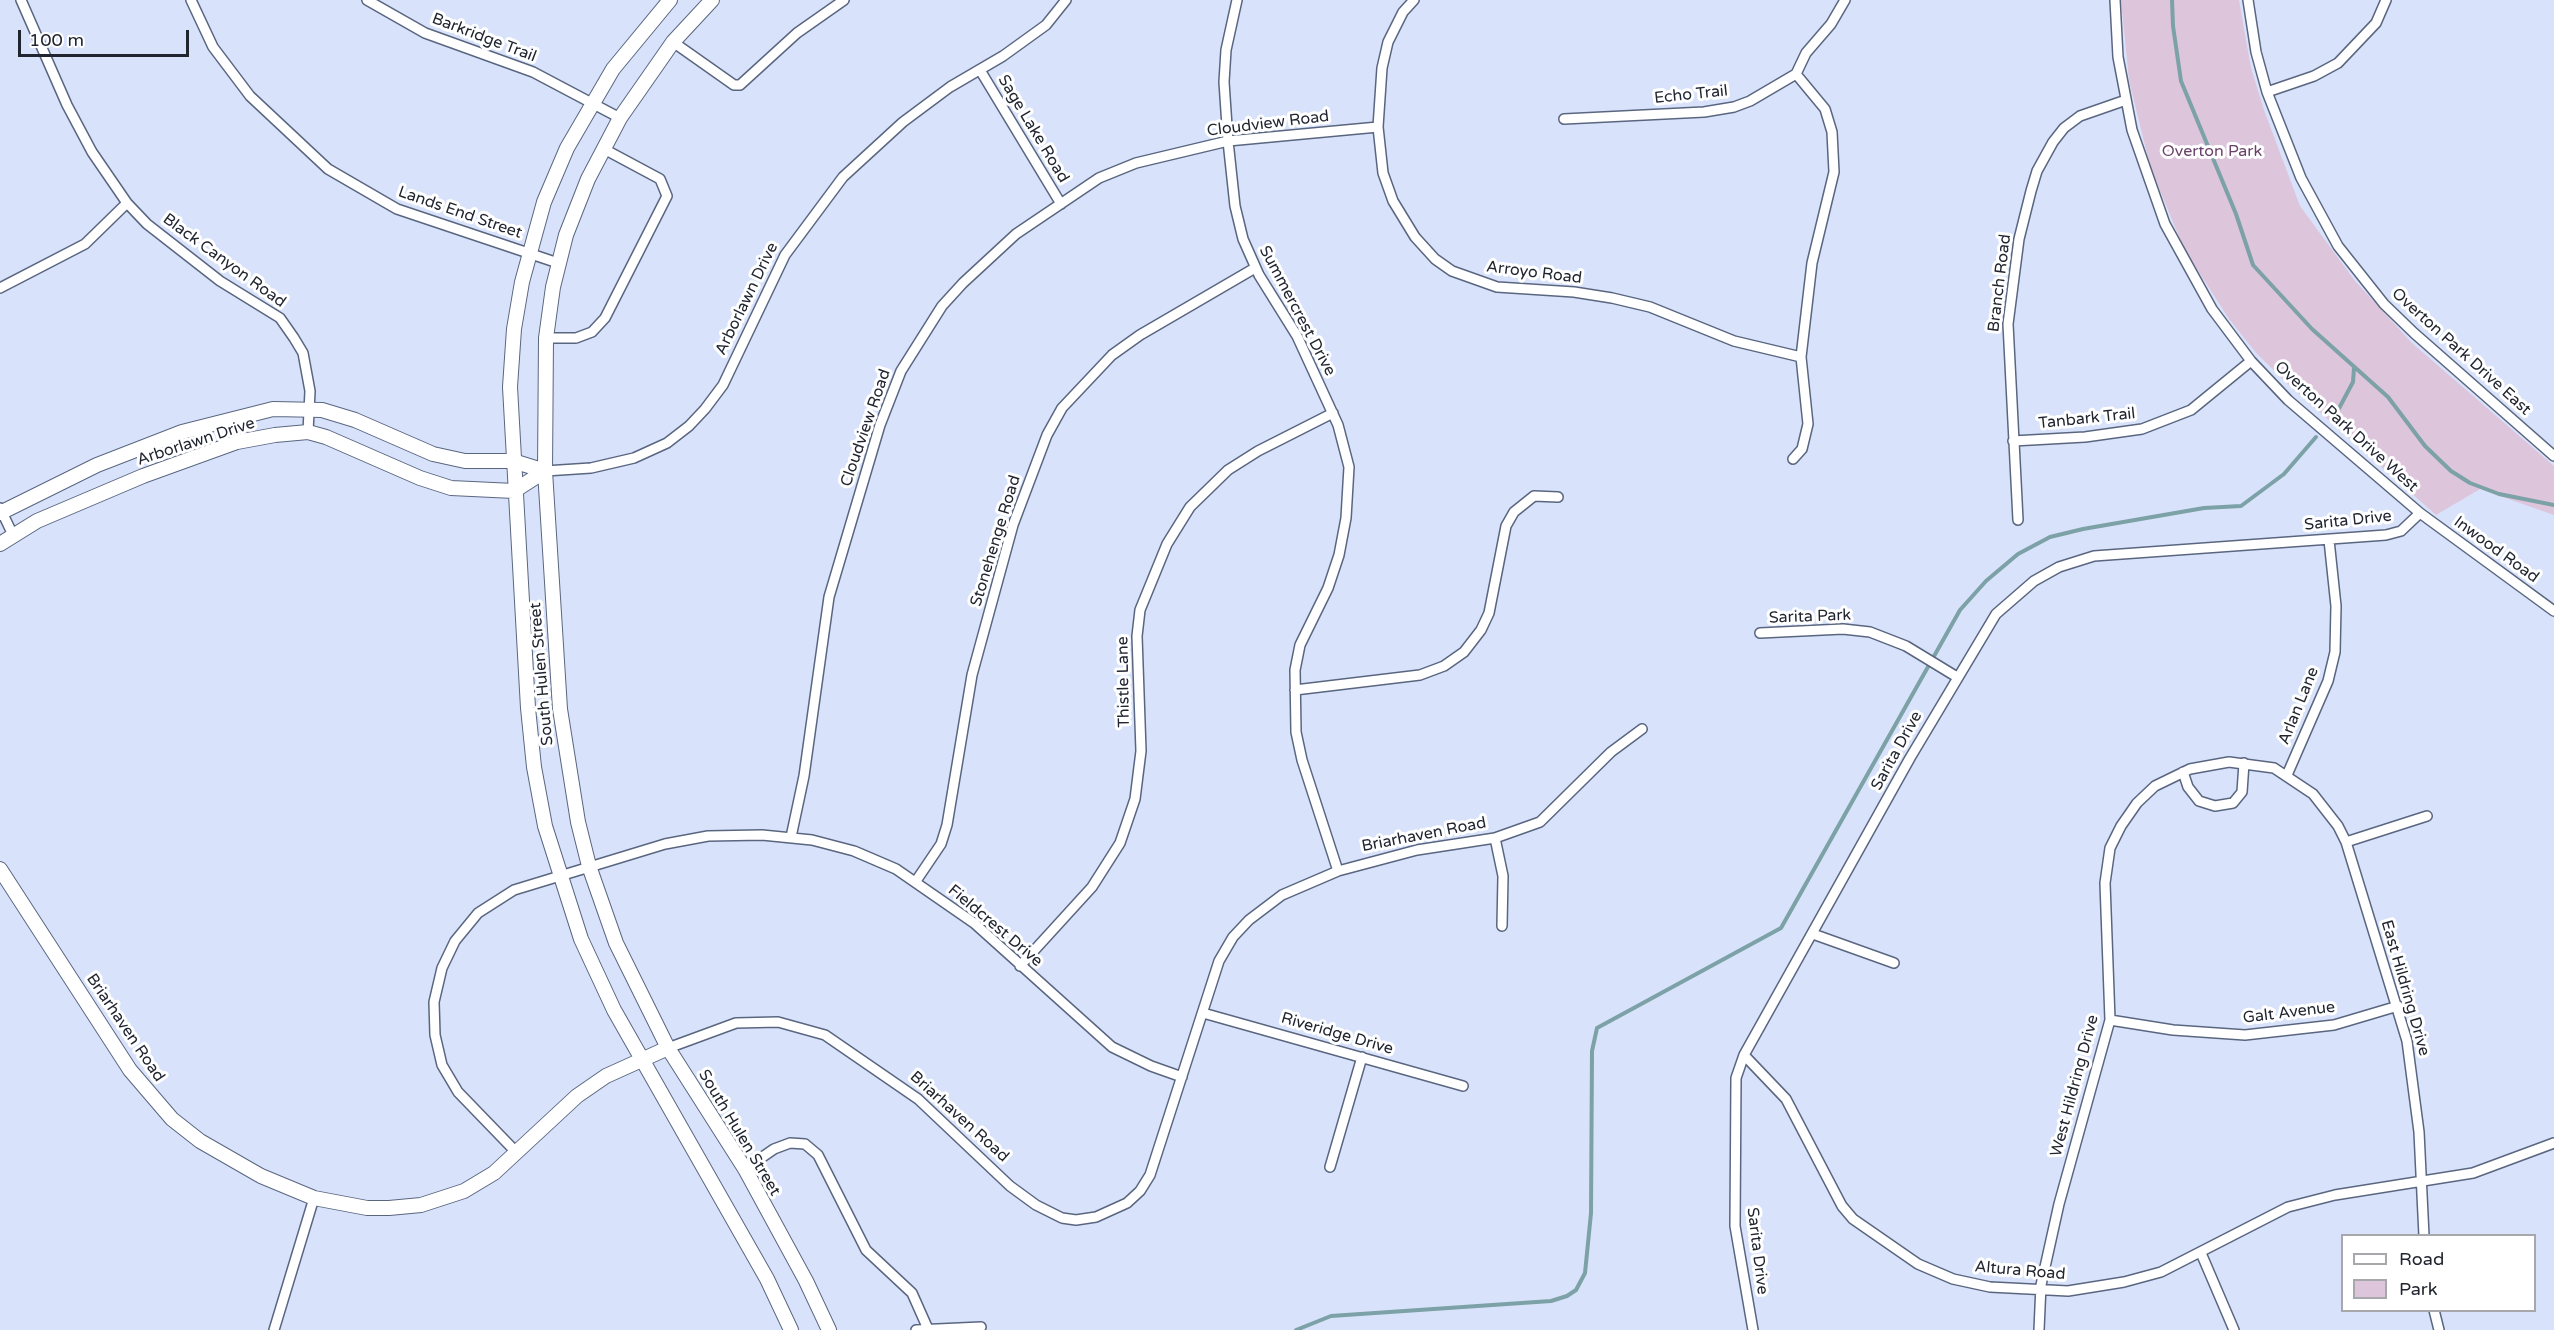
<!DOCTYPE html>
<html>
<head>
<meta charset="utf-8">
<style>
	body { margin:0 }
	#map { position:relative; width:2554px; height:1330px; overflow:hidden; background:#d8e3fb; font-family:"Varela Round",sans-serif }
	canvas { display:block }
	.legend { position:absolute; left:2341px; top:1234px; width:195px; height:78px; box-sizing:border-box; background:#fff; border:2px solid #a6a8ac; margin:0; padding:8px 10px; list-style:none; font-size:18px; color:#202530 }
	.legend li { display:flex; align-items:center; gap:12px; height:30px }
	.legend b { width:30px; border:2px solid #a6a8ac }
	.scale { position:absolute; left:18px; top:30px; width:171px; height:27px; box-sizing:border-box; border:3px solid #202530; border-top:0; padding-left:8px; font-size:18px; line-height:21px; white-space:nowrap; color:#202530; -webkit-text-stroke:4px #fff; paint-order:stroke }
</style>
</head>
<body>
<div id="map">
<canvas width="2554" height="1330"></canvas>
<ul class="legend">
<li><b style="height:8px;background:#fff"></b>Road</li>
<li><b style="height:16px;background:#ddc5dc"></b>Park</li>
</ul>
<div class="scale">100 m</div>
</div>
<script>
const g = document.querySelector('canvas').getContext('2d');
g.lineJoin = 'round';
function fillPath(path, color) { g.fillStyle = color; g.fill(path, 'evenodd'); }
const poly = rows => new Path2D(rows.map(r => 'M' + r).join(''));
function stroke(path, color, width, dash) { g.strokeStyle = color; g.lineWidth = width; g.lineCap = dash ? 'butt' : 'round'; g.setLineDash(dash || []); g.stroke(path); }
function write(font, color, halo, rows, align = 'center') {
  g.font = font + ' "Varela Round",sans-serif'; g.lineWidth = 6; g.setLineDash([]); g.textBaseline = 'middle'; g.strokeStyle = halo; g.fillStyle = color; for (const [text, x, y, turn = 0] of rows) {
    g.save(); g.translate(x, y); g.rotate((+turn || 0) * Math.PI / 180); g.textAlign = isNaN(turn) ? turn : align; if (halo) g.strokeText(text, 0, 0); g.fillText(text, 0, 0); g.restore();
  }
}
fillPath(poly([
	[2121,0,2239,0,2251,68,2264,110,2300,206,2355,281,2412,343,2554,466,2554,515,2480,489,2436,515,2291,387,2257,354,2229,319,2184,249,2150,166,2129,80]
]), '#ddc5dc');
stroke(poly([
	[2172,0,2173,26,2181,81,2236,214,2253,265,2312,329,2388,397,2425,446,2451,471,2470,483,2499,494,2554,505],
	[2336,414,2353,382,2354,368],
	[1296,1330,1331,1316,1551,1301,1567,1296,1576,1290,1585,1273,1591,1213,1592,1051,1597,1028,1781,928,1960,610,1986,581,2018,554,2050,537,2083,529,2204,508,2241,506,2284,474,2316,437]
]), '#7ca1a6', 4);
const street = poly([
	[21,0,67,105,92,152,127,203,147,224,220,281,280,318,294,338,303,353,310,391,308,432],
	[191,0,213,47,250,96,328,169,397,209,558,263],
	[367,0,425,33,533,72,620,118],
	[1237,0,1226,50,1224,82,1228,141,1235,206,1243,239,1259,275,1297,336,1338,425,1349,467,1346,518,1339,555,1328,588,1300,645,1295,670,1296,732,1302,760,1338,871],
	[1414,0,1403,12,1388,42,1382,68,1378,127,1383,173,1393,201,1415,237,1435,259,1452,271,1497,287,1574,292,1612,298,1650,307,1734,341,1801,357],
	[2115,0,2118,57,2132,130,2165,224,2212,309,2251,361,2288,400,2420,513,2554,611],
	[2248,0,2256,52,2267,92,2301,178,2338,246,2384,304,2414,333,2554,456],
	[673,42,734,85,740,85,797,33,844,0],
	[980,70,1061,204],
	[2267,92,2314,76,2338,63,2376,23,2386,0],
	[1564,119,1704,112,1734,107,1750,101,1796,74,1806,53,1831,24,1845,0],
	[0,288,85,244,127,203],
	[546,338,576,338,592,332,605,318,667,196,660,179,604,149],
	[2013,441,2085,437,2142,429,2191,410,2251,361],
	[1793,459,1802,449,1808,424,1801,357,1812,263,1834,172,1832,132,1825,109,1796,74],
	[545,471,591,468,634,458,667,443,689,426,705,409,723,385,785,255,843,177,903,122,950,87,1003,56,1046,25,1066,0],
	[0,508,13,535],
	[2018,520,2008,324,2019,239,2031,191,2037,171,2053,142,2064,128,2080,116,2126,100],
	[1760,633,1843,629,1870,632,1906,646,1957,677],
	[1295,690,1420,675,1444,666,1464,652,1481,630,1489,613,1506,526,1514,512,1534,496,1558,497],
	[2183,772,2188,787,2199,801,2215,806,2233,803,2242,792,2244,763],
	[2287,775,2328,681,2335,652,2336,606,2329,540],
	[791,837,804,776,829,597,880,425,901,371,942,306,963,283,1016,234,1099,178,1136,163,1228,141,1378,127],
	[1495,838,1503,876,1502,926],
	[2346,842,2427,816],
	[916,881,941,844,947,825,972,675,1013,525,1047,435,1062,408,1112,355,1140,335,1255,268],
	[1813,934,1894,963],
	[1020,966,1092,887,1120,843,1135,799,1141,751,1137,636,1140,610,1167,544,1190,507,1228,470,1258,451,1333,413],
	[1203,1013,1463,1086],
	[2110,1020,2173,1030,2245,1035,2334,1025,2398,1006],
	[668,1048,736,1023,778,1022,825,1035,918,1099,1010,1186,1036,1205,1062,1218,1076,1220,1096,1217,1127,1203,1140,1191,1150,1175,1219,961,1233,937,1249,920,1282,895,1338,871,1417,850,1495,838,1540,822,1611,752,1642,729],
	[1744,1055,1786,1099,1842,1206,1853,1219,1918,1264,1953,1279,1990,1287,2068,1291,2124,1282,2161,1272,2288,1207,2335,1195,2473,1173,2554,1143],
	[517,1153,458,1092,442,1065,435,1035,434,1002,442,968,455,941,478,913,514,890,665,844,708,836,762,835,812,840,854,851,896,869,974,923,1112,1047,1151,1066,1182,1077],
	[1330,1167,1362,1057],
	[745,1169,774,1149,790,1143,805,1144,818,1155,866,1250,912,1293,928,1329],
	[2201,1253,2234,1330],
	[2434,1310,2439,1330],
	[274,1330,314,1198],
	[916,1330,981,1327],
	[1753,1330,1735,1226,1736,1078,1744,1055,1910,758,1996,614,2034,581,2059,567,2094,556,2386,535,2401,531,2420,513],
	[2039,1330,2041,1285,2059,1204,2110,1020,2105,883,2110,848,2121,826,2137,803,2155,786,2190,769,2229,762,2274,768,2313,794,2338,826,2346,842,2407,1041,2419,1132,2424,1236]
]);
const secondary = poly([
	[670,0,613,69,567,148,544,202,522,282,514,329,510,387,528,708,534,767,545,826,581,939,614,1010,767,1279,791,1330],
	[712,0,673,42,620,118,588,179,566,235,553,287,546,338,545,471,560,709,578,822,589,866,616,943,668,1048,745,1169,806,1281,829,1330],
	[0,513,97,465,182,432,273,409,322,410,355,420,433,454,465,461,513,461,545,471],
	[0,544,37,521,143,476,237,442,275,435,308,432,326,437,420,478,451,488,514,491,545,471],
	[0,869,130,1070,172,1119,200,1141,261,1176,314,1198,367,1208,389,1208,421,1205,464,1191,494,1173,577,1096,606,1076,668,1048]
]);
stroke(street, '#5a6680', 12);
stroke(secondary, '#5a6680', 16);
stroke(street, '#fff', 9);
stroke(secondary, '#fff', 14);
write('16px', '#202530', '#fff', [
	["Barkridge Trail",484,38,21],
	["Echo Trail",1691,95,-6],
	["Cloudview Road",1268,124,-7],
	["Sage Lake Road",1033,129,59],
	["Lands End Street",460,213,19],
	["Black Canyon Road",224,261,36],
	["Arroyo Road",1534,273,7],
	["Branch Road",2000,283,-83],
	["Arborlawn Drive",747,299,-64],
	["Summercrest Drive",1297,311,62],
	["Overton Park Drive East",2461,352,42],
	["Tanbark Trail",2087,419,-6],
	["Overton Park Drive West",2346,427,42],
	["Cloudview Road",866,428,-71],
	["Arborlawn Drive",196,442,-18],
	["Sarita Drive",2348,521,-6],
	["Stonehenge Road",996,541,-73],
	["Inwood Road",2496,550,36],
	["Sarita Park",1810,617,-2],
	["South Hulen Street",542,674,-95],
	["Thistle Lane",1124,682,-91],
	["Arlan Lane",2299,706,-68],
	["Sarita Drive",1897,751,-61],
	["Briarhaven Road",1424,835,-11],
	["Fieldcrest Drive",995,926,40],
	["East Hildring Drive",2405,988,74],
	["Galt Avenue",2289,1013,-7],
	["Briarhaven Road",125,1028,56],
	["Riveridge Drive",1337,1034,16],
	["West Hildring Drive",2075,1086,-75],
	["Briarhaven Road",959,1117,42],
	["South Hulen Street",739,1133,59],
	["Sarita Drive",1757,1251,83],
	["Altura Road",2020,1271,5]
]);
write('16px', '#6a4169', '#fff', [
	["Overton Park",2212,152]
]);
</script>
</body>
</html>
